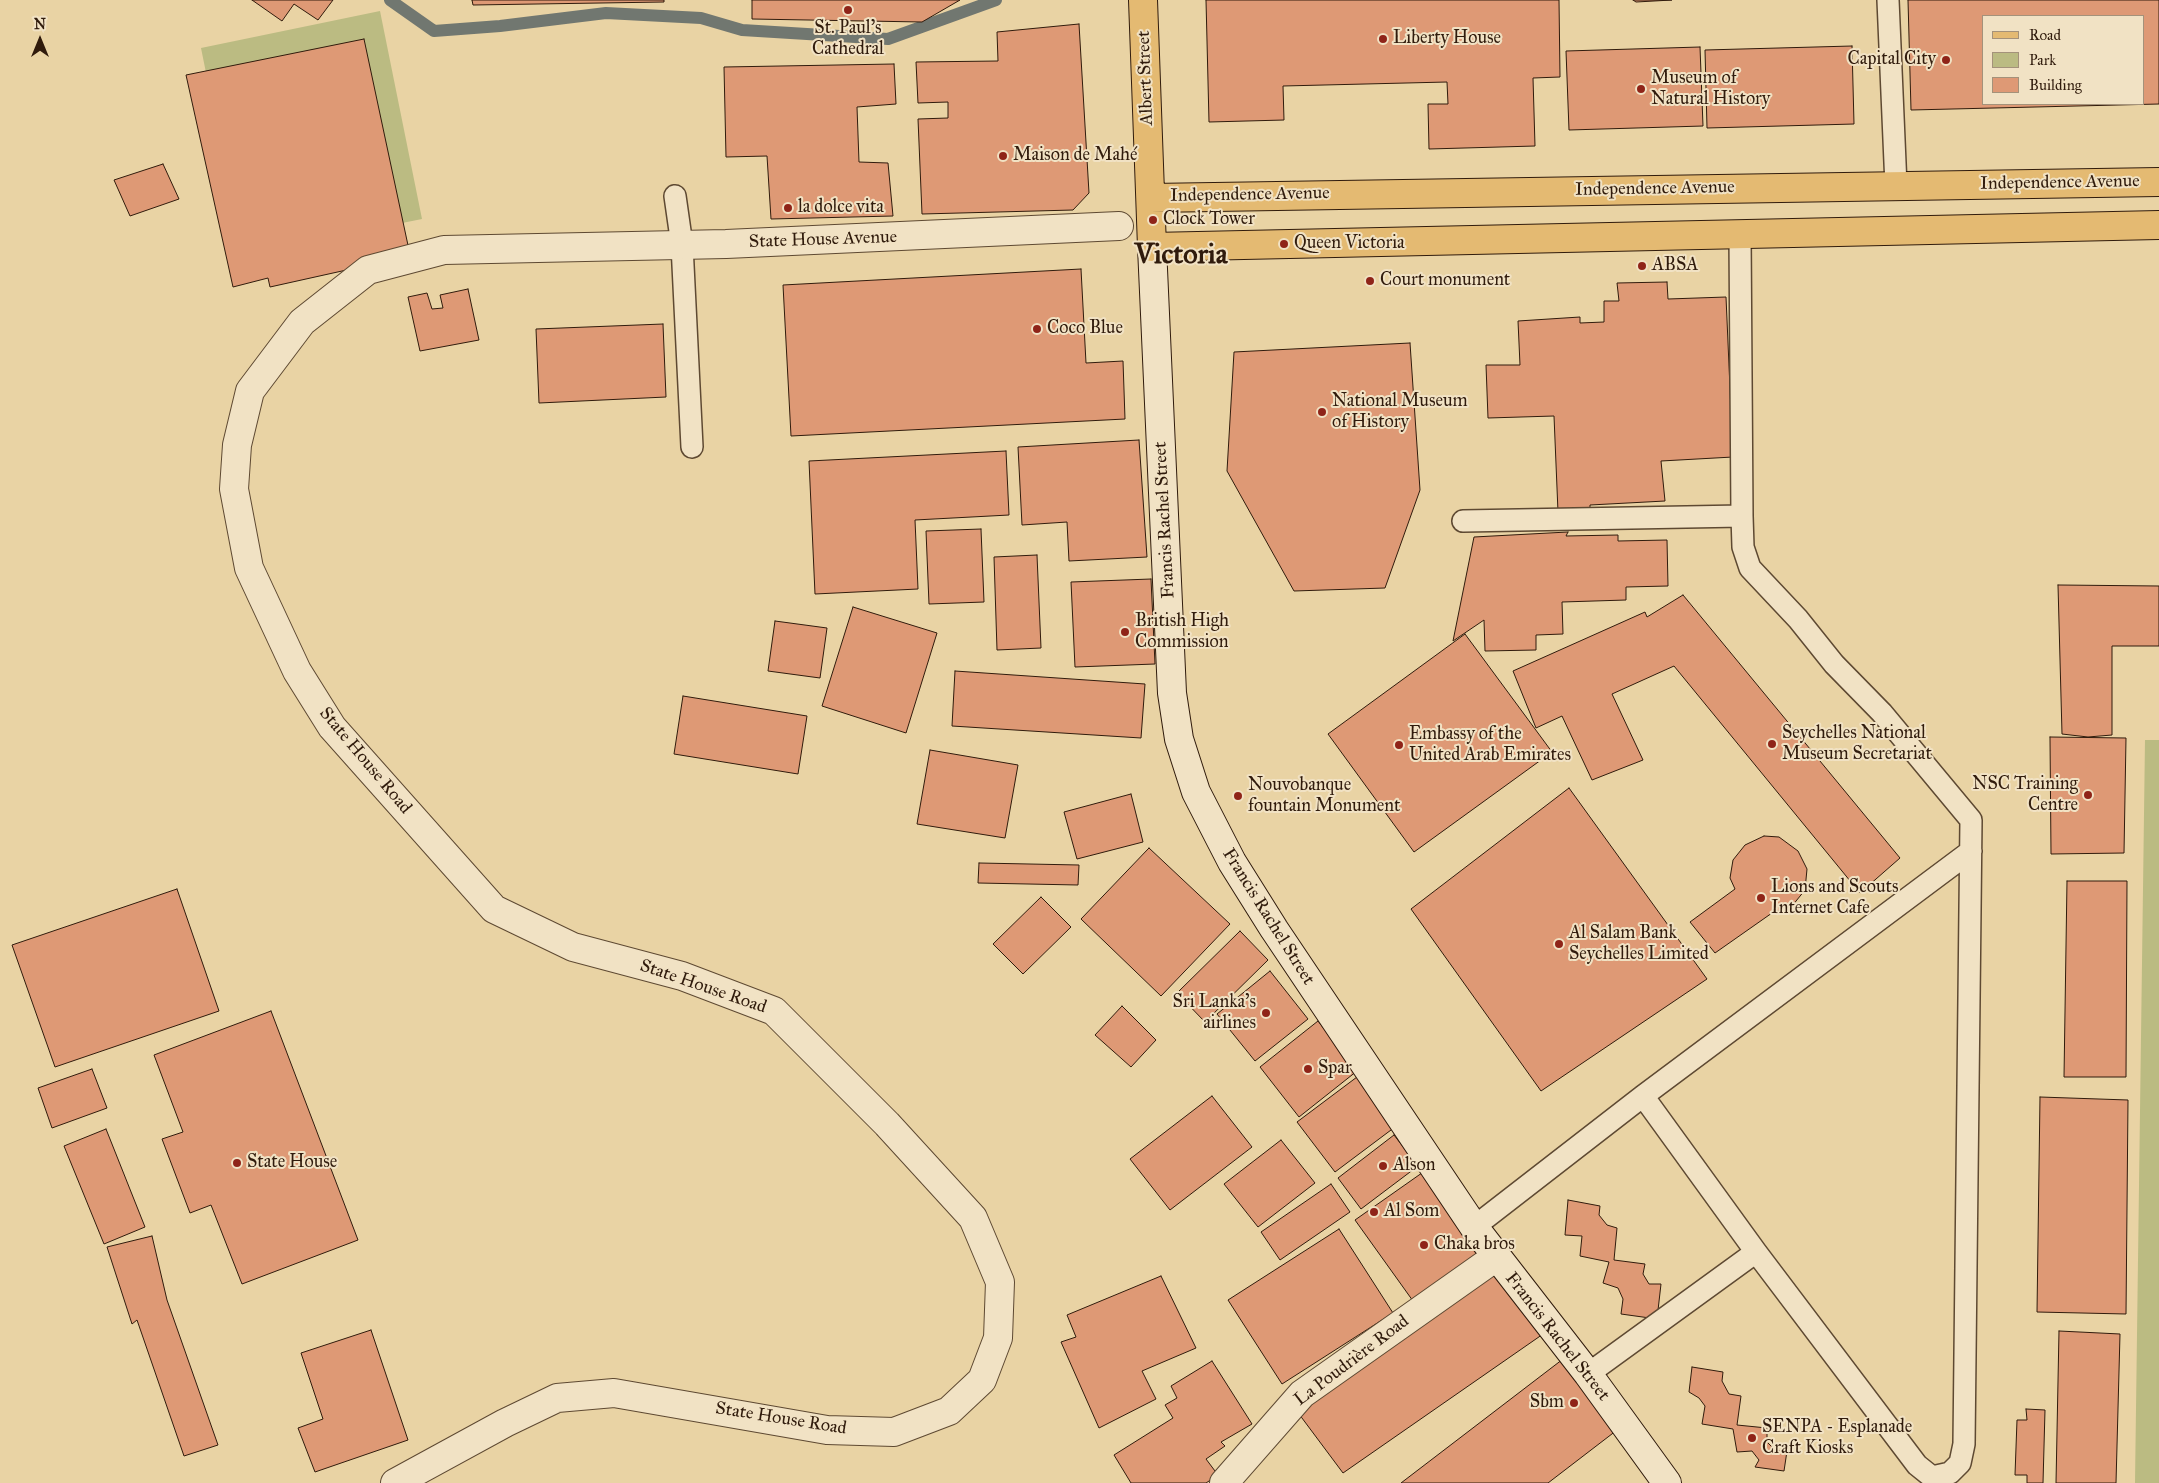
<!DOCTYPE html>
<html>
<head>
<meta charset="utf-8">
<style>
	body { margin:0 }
	#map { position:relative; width:2159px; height:1483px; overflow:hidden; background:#e9d3a4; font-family:"IM FELL Great Primer",serif }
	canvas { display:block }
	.legend { position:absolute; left:1982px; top:15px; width:162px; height:90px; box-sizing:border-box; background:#f1e2c4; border:1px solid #a4927a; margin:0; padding:6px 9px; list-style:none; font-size:15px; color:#301b0c }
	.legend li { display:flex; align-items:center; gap:10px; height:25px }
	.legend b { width:25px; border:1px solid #a4927a }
	.north { position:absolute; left:15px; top:15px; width:50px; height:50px; -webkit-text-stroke:4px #f1e2c4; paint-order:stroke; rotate:0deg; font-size:14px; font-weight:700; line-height:20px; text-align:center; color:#301b0c }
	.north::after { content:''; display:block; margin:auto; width:18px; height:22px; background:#301b0c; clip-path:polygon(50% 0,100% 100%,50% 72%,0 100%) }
</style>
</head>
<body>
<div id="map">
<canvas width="2159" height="1483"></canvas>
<ul class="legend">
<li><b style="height:6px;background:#e4ba72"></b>Road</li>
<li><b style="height:14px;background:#bbbb82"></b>Park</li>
<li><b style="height:14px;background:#de9975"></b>Building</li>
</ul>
<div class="north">N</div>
</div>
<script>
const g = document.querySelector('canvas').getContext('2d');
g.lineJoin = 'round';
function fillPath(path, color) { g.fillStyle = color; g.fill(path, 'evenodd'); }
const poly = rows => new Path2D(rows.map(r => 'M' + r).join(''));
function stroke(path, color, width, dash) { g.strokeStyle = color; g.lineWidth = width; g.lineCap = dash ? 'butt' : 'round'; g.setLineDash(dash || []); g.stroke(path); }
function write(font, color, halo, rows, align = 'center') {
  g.font = font + ' "IM FELL Great Primer",serif'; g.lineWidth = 4; g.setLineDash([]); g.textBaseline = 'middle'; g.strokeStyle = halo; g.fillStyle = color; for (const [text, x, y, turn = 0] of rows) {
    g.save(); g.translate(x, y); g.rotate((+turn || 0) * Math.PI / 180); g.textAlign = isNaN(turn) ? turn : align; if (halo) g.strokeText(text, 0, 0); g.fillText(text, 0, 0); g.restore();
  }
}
fillPath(poly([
	[380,11,422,219,243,255,201,48],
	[2145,740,2159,740,2159,1483,2135,1483]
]), '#bbbb82');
stroke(poly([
	[390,0,434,31,500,26,606,13,701,18,742,30,888,39,996,0]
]), '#717770', 12);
const building = poly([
	[252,0,333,0,318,20,294,4,282,21,252,0],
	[472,0,664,0,664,2,473,5,472,0],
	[752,0,960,0,922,22,752,19,752,0],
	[1206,0,1559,0,1560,77,1533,78,1535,146,1429,149,1428,104,1448,104,1447,82,1283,86,1284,120,1209,122,1206,0],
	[1633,0,1672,0,1636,2,1633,0],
	[1908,0,2159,0,2159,104,1911,110,1908,0],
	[1983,16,2143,16,2143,104,1983,104,1983,16],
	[1079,24,1089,193,1073,210,922,214,918,119,948,118,948,102,918,103,916,62,998,61,997,32,1079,24],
	[364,39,409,250,360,267,270,287,268,278,233,287,186,75,364,39],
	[1852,46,1854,124,1707,128,1705,50,1852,46],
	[1700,47,1703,126,1569,130,1566,51,1700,47],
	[894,64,896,104,857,107,859,162,888,163,893,216,771,219,767,156,726,157,724,67,894,64],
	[163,164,179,199,130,216,114,180,163,164],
	[1081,269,1086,363,1123,361,1125,419,791,436,783,285,1081,269],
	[1667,282,1668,299,1726,297,1733,457,1661,461,1665,501,1590,505,1590,511,1558,512,1554,416,1488,418,1486,365,1520,365,1518,321,1580,317,1580,323,1604,322,1604,301,1619,301,1617,283,1667,282],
	[468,289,479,340,420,351,408,297,427,293,432,309,443,308,440,295,468,289],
	[663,324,666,397,539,403,536,329,663,324],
	[1410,343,1420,490,1385,588,1294,591,1227,471,1234,352,1410,343],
	[1139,440,1147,557,1069,561,1067,522,1022,525,1018,447,1139,440],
	[1006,451,1009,515,915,520,918,589,815,594,809,461,1006,451],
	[981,529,984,602,929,604,926,531,981,529],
	[1568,532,1566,536,1618,535,1618,541,1667,540,1668,586,1626,587,1626,600,1562,602,1563,634,1536,635,1536,650,1485,651,1484,620,1453,641,1474,537,1568,532],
	[1037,555,1041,648,997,650,994,557,1037,555],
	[1151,579,1155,664,1075,667,1071,582,1151,579],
	[2058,585,2159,586,2159,646,2112,646,2112,735,2088,737,2062,734,2058,585],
	[1683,595,1900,858,1860,893,1674,666,1612,694,1643,760,1592,780,1562,716,1536,728,1513,671,1645,612,1647,617,1683,595],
	[853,607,937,633,906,733,822,706,853,607],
	[775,621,827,628,820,678,768,671,775,621],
	[1465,634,1552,752,1414,852,1328,734,1465,634],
	[955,671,1145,684,1141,738,952,726,955,671],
	[683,696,807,716,798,774,674,754,683,696],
	[2050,737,2126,738,2124,853,2051,854,2050,737],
	[930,750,1018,765,1005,838,917,824,930,750],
	[1569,788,1707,979,1541,1091,1411,909,1569,788],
	[1131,794,1143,842,1077,859,1064,812,1131,794],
	[1764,836,1779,837,1798,851,1807,869,1805,890,1792,906,1772,913,1715,953,1690,922,1735,889,1730,878,1733,860,1745,845,1764,836],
	[1149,848,1230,924,1161,996,1081,919,1149,848],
	[979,863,1079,865,1078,885,978,883,979,863],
	[2067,881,2127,881,2126,1077,2064,1077,2067,881],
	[177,889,219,1011,55,1067,12,945,177,889],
	[1041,897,1071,927,1023,974,993,944,1041,897],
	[1240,931,1268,960,1205,1022,1177,993,1240,931],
	[1270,971,1308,1019,1255,1061,1217,1014,1270,971],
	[1122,1006,1156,1040,1131,1067,1095,1035,1122,1006],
	[271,1011,358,1240,242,1284,211,1205,190,1213,162,1139,183,1132,154,1055,271,1011],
	[1318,1021,1357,1071,1299,1117,1260,1067,1318,1021],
	[92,1069,107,1108,52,1128,38,1088,92,1069],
	[1357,1077,1395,1127,1335,1172,1297,1122,1357,1077],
	[1212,1096,1252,1147,1170,1210,1130,1159,1212,1096],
	[2040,1097,2128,1100,2126,1314,2037,1312,2040,1097],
	[106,1129,145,1227,104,1244,64,1146,106,1129],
	[1394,1135,1418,1166,1361,1209,1338,1178,1394,1135],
	[1281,1140,1315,1183,1258,1227,1224,1184,1281,1140],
	[1429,1168,1492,1255,1418,1308,1355,1220,1429,1168],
	[1331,1184,1350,1212,1280,1260,1261,1232,1331,1184],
	[1568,1200,1600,1206,1599,1215,1607,1225,1617,1228,1614,1260,1645,1264,1643,1274,1649,1284,1661,1284,1657,1319,1621,1314,1623,1299,1618,1288,1603,1283,1609,1262,1580,1256,1582,1236,1565,1235,1568,1200],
	[1339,1229,1393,1313,1282,1384,1228,1300,1339,1229],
	[152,1236,167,1300,218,1445,184,1456,137,1320,132,1324,107,1247,152,1236],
	[1500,1267,1546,1332,1343,1473,1296,1410,1500,1267],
	[1161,1276,1196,1348,1142,1371,1156,1399,1099,1428,1061,1342,1076,1337,1067,1315,1161,1276],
	[371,1330,408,1440,315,1472,298,1428,323,1419,301,1353,371,1330],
	[2059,1331,2120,1334,2116,1483,2056,1483,2059,1331],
	[1567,1356,1621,1427,1548,1483,1401,1483,1567,1356],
	[1212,1361,1252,1424,1221,1442,1225,1446,1206,1459,1218,1475,1206,1483,1131,1483,1114,1455,1173,1418,1165,1405,1177,1398,1171,1386,1212,1361],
	[1692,1367,1723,1372,1722,1381,1729,1394,1741,1396,1737,1425,1767,1428,1767,1442,1775,1450,1787,1451,1784,1471,1755,1467,1759,1460,1752,1451,1737,1452,1733,1429,1702,1424,1705,1406,1699,1398,1689,1392,1692,1367],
	[2026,1409,2045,1410,2043,1483,2027,1483,2027,1475,2015,1475,2017,1420,2027,1420,2026,1409]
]);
fillPath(building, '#de9975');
stroke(building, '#301b0c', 1);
const service = poly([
	[1888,0,1896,186],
	[675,196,682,245,692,447],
	[1463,521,1742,516],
	[1643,1096,1756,1252,1917,1465,1932,1477,1950,1473,1960,1463,1964,1444,1971,820,1882,713,1834,664,1798,619,1750,568,1743,547,1742,516,1740,235],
	[1474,1227,1643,1096,1971,851],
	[1588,1374,1756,1252]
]);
const minor = poly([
	[395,1483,505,1423,557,1398,614,1393,827,1430,894,1432,949,1411,982,1380,998,1338,1000,1282,973,1218,887,1124,774,1011,682,976,573,947,494,909,332,727,297,671,249,568,234,489,237,445,250,391,302,322,368,270,444,250,726,244,1119,226],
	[1224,1483,1302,1394,1496,1257]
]);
const secondary = poly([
	[1152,247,1172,693,1179,739,1196,792,1232,862,1274,929,1474,1227,1588,1374,1667,1483]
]);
const primary = poly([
	[1143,0,1152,247,2159,225],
	[1151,198,2159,182]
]);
stroke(service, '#5e4932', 24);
stroke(minor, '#5e4932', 30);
stroke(secondary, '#301b0c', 30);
stroke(primary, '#301b0c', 30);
stroke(service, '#f1e2c4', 21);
stroke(minor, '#f1e2c4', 28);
stroke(secondary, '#f1e2c4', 28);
stroke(primary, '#e4ba72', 28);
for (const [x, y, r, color] of [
	[848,10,5,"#8f2418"],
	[1383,39,5,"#8f2418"],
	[1946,60,5,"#8f2418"],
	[1641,89,5,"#8f2418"],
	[1003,156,5,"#8f2418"],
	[788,208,5,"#8f2418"],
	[1153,220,5,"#8f2418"],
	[1284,244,5,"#8f2418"],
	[1642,266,5,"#8f2418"],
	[1370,281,5,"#8f2418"],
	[1037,329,5,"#8f2418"],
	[1322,412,5,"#8f2418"],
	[1125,632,5,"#8f2418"],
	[1772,744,5,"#8f2418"],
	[1399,745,5,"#8f2418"],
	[2088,795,5,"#8f2418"],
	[1238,796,5,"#8f2418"],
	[1761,898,5,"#8f2418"],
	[1559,944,5,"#8f2418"],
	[1266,1013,5,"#8f2418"],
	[1308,1069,5,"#8f2418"],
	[237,1163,5,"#8f2418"],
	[1383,1166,5,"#8f2418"],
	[1374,1212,5,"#8f2418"],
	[1424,1245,5,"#8f2418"],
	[1574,1403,5,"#8f2418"],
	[1752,1438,5,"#8f2418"]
]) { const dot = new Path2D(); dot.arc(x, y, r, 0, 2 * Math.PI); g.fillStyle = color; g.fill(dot); stroke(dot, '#f1e2c4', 2); }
write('18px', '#301b0c', '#f1e2c4', [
	["St. Paul's",848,29,"center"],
	["Cathedral",848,50,"center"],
	["Liberty House",1393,39],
	["Capital City",1936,60,"right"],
	["Museum of",1651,79],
	["Natural History",1651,100],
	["Maison de Mahé",1013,156],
	["la dolce vita",798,208],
	["Clock Tower",1163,220],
	["Queen Victoria",1294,244],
	["ABSA",1652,266],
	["Court monument",1380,281],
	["Coco Blue",1047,329],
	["National Museum",1332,402],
	["of History",1332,423],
	["British High",1135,622],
	["Commission",1135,643],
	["Seychelles National",1782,734],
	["Museum Secretariat",1782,755],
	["Embassy of the",1409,735],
	["United Arab Emirates",1409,756],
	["NSC Training",2078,785,"right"],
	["Centre",2078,806,"right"],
	["Nouvobanque",1248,786],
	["fountain Monument",1248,807],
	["Lions and Scouts",1771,888],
	["Internet Cafe",1771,909],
	["Al Salam Bank",1569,934],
	["Seychelles Limited",1569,955],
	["Sri Lanka's",1256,1003,"right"],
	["airlines",1256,1024,"right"],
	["Spar",1318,1069],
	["State House",247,1163],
	["Alson",1393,1166],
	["Al Som",1384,1212],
	["Chaka bros",1434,1245],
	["Sbm",1564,1403,"right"],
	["SENPA - Esplanade",1762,1428],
	["Craft Kiosks",1762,1449]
], 'left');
write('18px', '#301b0c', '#f1e2c4', [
	["Albert Street",1146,78,-92],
	["Independence Avenue",2060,183,-1],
	["Independence Avenue",1655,189,-1],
	["Independence Avenue",1250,195,-1],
	["State House Avenue",823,240,-2],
	["Francis Rachel Street",1165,520,-93],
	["State House Road",365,761,50],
	["Francis Rachel Street",1268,917,58],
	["State House Road",703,987,19],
	["Francis Rachel Street",1557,1337,52],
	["La Poudrière Road",1352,1361,-37],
	["State House Road",781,1419,9]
]);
write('bold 28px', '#301b0c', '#f1e2c4', [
	["Victoria",1181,256]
]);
</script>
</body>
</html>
